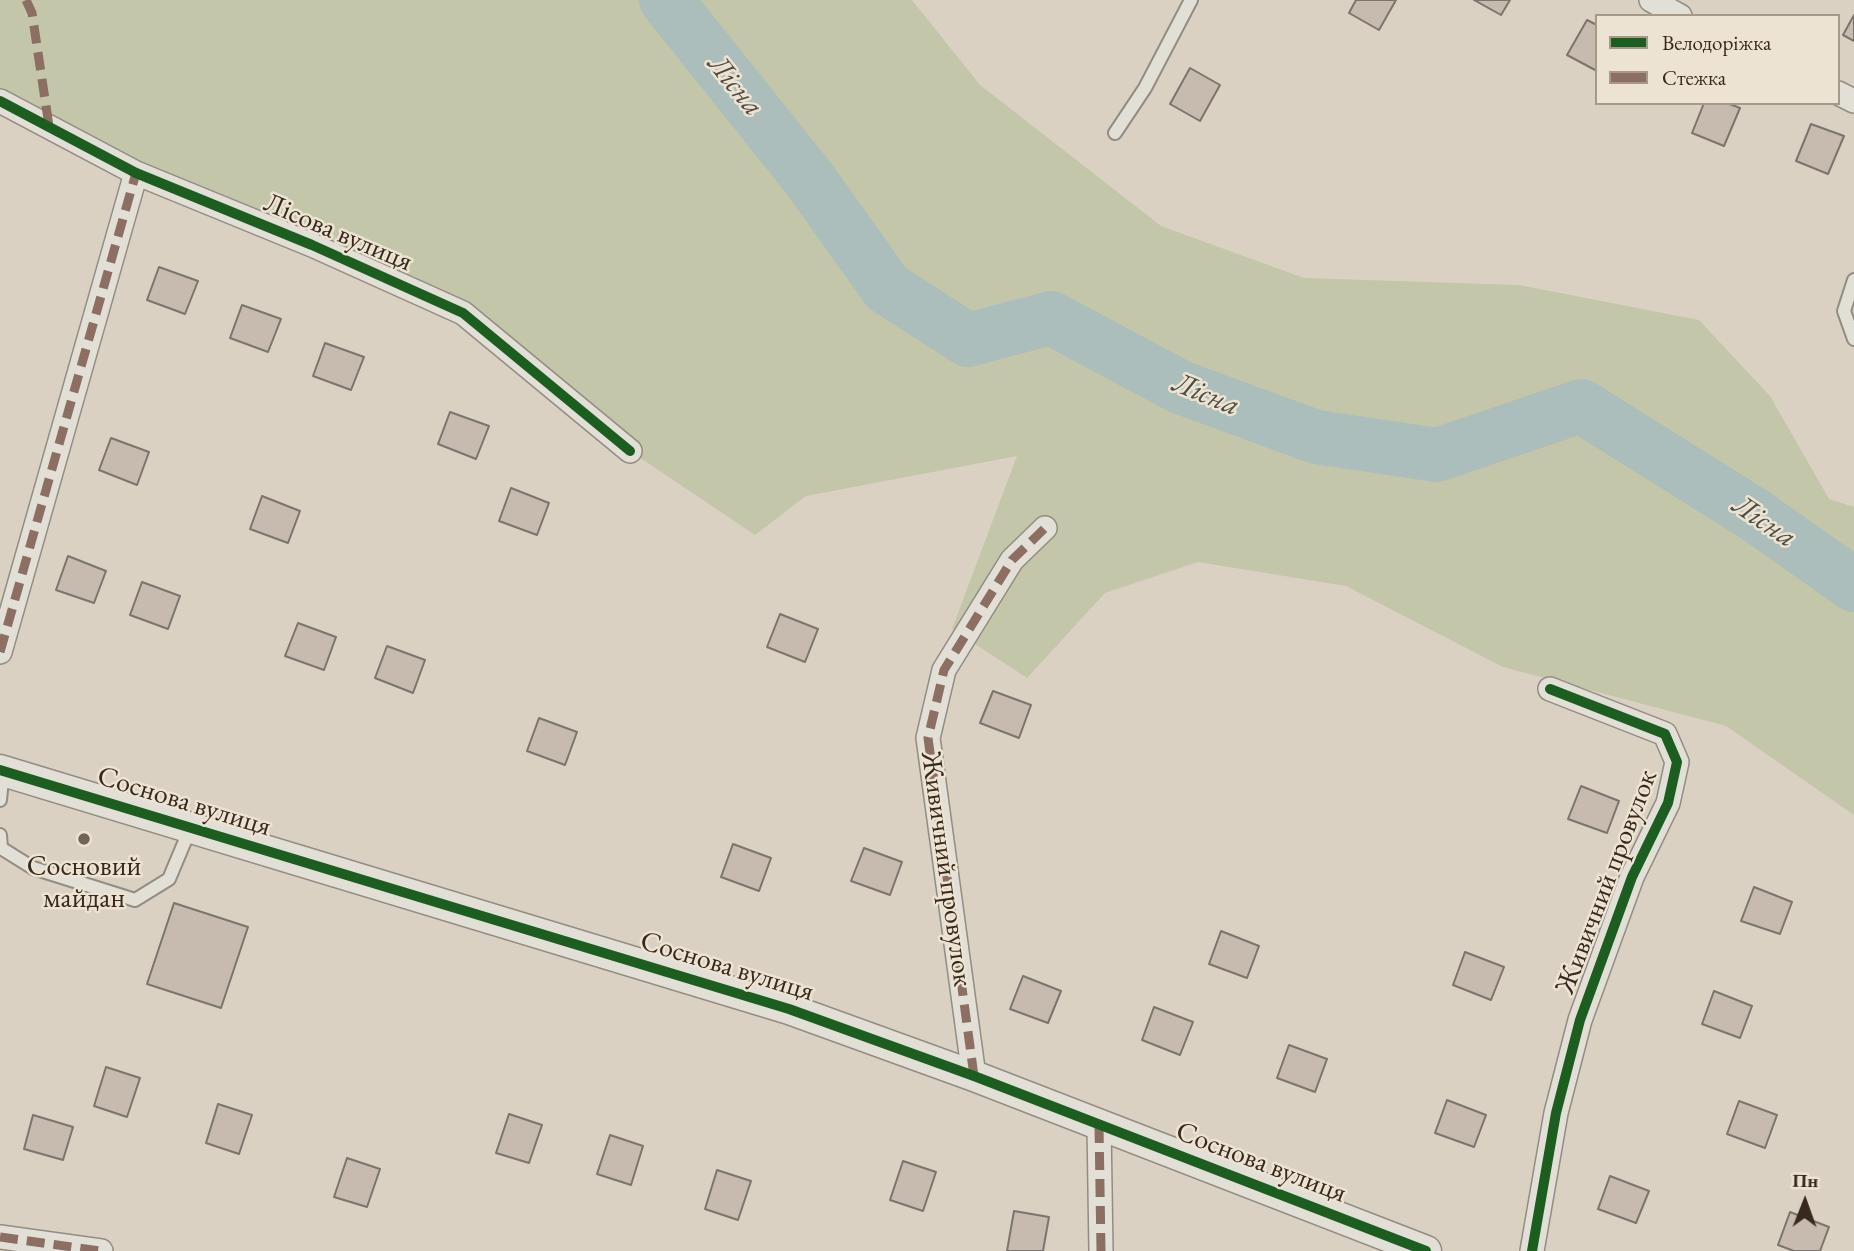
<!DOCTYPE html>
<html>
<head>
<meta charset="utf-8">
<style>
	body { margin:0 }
	#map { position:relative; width:1854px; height:1251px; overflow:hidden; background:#dad1c3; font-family:"EB Garamond",serif }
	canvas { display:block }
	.legend { position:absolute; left:1595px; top:14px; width:245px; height:91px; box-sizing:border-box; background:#ede3d2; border:2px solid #a5998a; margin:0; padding:9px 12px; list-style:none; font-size:21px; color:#38291e }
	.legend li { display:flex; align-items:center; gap:14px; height:35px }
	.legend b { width:35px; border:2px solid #a5998a }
	.north { position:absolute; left:1770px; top:1167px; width:70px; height:70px; -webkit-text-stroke:5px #ede3d2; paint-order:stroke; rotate:1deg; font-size:19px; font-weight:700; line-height:28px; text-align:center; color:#38291e }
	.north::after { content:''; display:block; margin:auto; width:24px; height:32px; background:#38291e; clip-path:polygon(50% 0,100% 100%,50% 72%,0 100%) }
</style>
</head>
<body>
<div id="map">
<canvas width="1854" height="1251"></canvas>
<ul class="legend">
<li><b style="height:9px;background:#1b5e20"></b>Велодоріжка</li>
<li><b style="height:9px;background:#8d6e63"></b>Стежка</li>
</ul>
<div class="north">Пн</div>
</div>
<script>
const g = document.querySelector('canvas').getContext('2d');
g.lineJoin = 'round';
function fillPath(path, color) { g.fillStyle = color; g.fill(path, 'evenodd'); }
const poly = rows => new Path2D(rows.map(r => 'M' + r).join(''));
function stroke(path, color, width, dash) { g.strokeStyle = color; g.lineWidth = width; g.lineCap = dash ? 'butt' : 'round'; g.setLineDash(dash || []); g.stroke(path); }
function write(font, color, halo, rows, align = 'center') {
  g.font = font + ' "EB Garamond",serif'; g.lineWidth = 5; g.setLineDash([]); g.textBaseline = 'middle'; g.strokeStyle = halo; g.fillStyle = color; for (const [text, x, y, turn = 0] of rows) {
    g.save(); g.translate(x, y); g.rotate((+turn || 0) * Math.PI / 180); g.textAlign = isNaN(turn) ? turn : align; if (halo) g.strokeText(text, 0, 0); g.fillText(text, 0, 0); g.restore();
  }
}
fillPath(poly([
	[0,0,912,0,980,85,1161,226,1304,278,1519,285,1699,320,1770,396,1829,499,1854,507,1854,815,1726,726,1503,667,1346,586,1198,562,1105,593,1027,678,952,629,1017,456,806,496,755,535,630,451,463,313,0,101]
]), '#c3c6a8');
stroke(poly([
	[666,0,810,180,887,288,968,340,1051,318,1180,387,1316,437,1437,455,1581,406,1755,515,1854,585]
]), '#acbebb', 54);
const building = poly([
	[1356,0,1396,0,1379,30,1349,13,1356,0],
	[1474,0,1510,0,1501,15,1474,0],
	[1854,15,1854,41,1843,35,1854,15],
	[1587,20,1597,25,1597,71,1567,55,1587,20],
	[1190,68,1220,85,1200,121,1170,104,1190,68],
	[1704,103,1727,103,1740,108,1724,146,1692,133,1704,103],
	[1811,124,1844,136,1828,174,1796,161,1811,124],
	[159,267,198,281,185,314,147,300,159,267],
	[242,305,281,319,268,352,230,338,242,305],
	[325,343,364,357,351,390,313,376,325,343],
	[450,412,489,426,476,459,438,444,450,412],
	[111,438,149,452,137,485,99,470,111,438],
	[511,488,549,503,537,535,499,521,511,488],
	[262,496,300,511,288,543,250,529,262,496],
	[68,556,106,571,94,603,56,590,68,556],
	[142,582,180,596,168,629,130,615,142,582],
	[780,614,818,629,805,662,767,647,780,614],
	[298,623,336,637,324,670,285,656,298,623],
	[387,646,425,660,413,693,375,678,387,646],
	[993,691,1031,705,1019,738,980,723,993,691],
	[539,718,577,732,565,765,527,751,539,718],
	[1581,786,1619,801,1607,833,1568,819,1581,786],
	[733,844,771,858,759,891,721,877,733,844],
	[864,848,902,862,890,895,851,881,864,848],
	[1754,887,1792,902,1780,934,1741,921,1754,887],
	[174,903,248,927,221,1008,147,984,174,903],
	[1221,931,1259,946,1247,978,1209,964,1221,931],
	[1465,952,1504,967,1491,1000,1453,985,1465,952],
	[1023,976,1061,991,1048,1023,1010,1009,1023,976],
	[1714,991,1752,1006,1740,1038,1702,1024,1714,991],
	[1154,1007,1193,1022,1180,1055,1142,1040,1154,1007],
	[1289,1045,1327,1059,1315,1092,1277,1078,1289,1045],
	[106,1067,140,1078,127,1117,94,1106,106,1067],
	[1447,1100,1486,1115,1474,1147,1435,1133,1447,1100],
	[1739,1101,1777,1115,1765,1148,1727,1134,1739,1101],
	[218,1104,252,1115,239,1154,206,1143,218,1104],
	[509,1114,542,1125,529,1163,496,1153,509,1114],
	[33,1115,73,1127,63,1160,24,1149,33,1115],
	[610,1135,643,1146,631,1185,597,1174,610,1135],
	[347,1158,380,1169,367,1207,334,1197,347,1158],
	[903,1161,936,1172,923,1211,890,1200,903,1161],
	[717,1170,751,1181,738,1220,705,1209,717,1170],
	[1610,1176,1649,1191,1636,1223,1598,1209,1610,1176],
	[1014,1211,1049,1217,1043,1251,1007,1251,1014,1211],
	[1790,1212,1829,1227,1820,1251,1794,1251,1778,1245,1790,1212]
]);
fillPath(building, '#c7baae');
stroke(building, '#7c756d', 2);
const service = poly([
	[1115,133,1145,88,1191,0],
	[1854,280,1844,311,1854,339],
	[0,800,3,771],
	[0,835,1,848,33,868,135,900,169,879,190,829]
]);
const minor = poly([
	[1651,0,1680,16],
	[1838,93,1854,101],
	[0,101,136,173,312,245,463,313,630,451],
	[0,652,136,173],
	[974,1076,928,738,944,670,1012,560,1045,528],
	[1099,1125,1101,1251],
	[0,1237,101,1251],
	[1532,1251,1556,1113,1580,1020,1632,877,1668,803,1677,762,1665,734,1550,689]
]);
const tertiary = poly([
	[0,770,789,1009,974,1076,1426,1251]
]);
stroke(service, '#938c83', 16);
stroke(minor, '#938c83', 26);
stroke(tertiary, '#938c83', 33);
stroke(service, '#e2dfd7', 12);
stroke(minor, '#e2dfd7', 23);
stroke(tertiary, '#e2dfd7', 30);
stroke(poly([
	[26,0,32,13,49,126],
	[0,652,136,173],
	[974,1076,928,738,944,670,1012,560,1045,528],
	[1099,1125,1101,1251],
	[0,1237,101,1251]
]), '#8d6e63', 9, [18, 9]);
stroke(poly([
	[0,101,136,173,312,245,463,313,630,451],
	[0,770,789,1009,974,1076,1426,1251],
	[1532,1251,1556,1113,1580,1020,1632,877,1668,803,1677,762,1665,734,1550,689]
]), '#1b5e20', 10);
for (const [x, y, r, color] of [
	[84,839,7,"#716458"]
]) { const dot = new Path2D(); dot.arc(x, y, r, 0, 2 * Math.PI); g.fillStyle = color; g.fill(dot); stroke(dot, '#ede3d2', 2.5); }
write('28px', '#38291e', '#ede3d2', [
	["Лісова вулиця",338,233,23],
	["Соснова вулиця",184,802,17],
	["Живичний провулок",946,869,82],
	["Живичний провулок",1607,882,-69],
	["Соснова вулиця",727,967,17],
	["Соснова вулиця",1261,1163,21]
]);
write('28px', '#38291e', '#ede3d2', [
	["Сосновий",84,867],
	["майдан",84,899]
]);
write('italic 30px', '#504c44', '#ede3d2', [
	["Лісна",735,86,51],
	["Лісна",1206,395,22],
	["Лісна",1764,522,34]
]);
</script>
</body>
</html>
